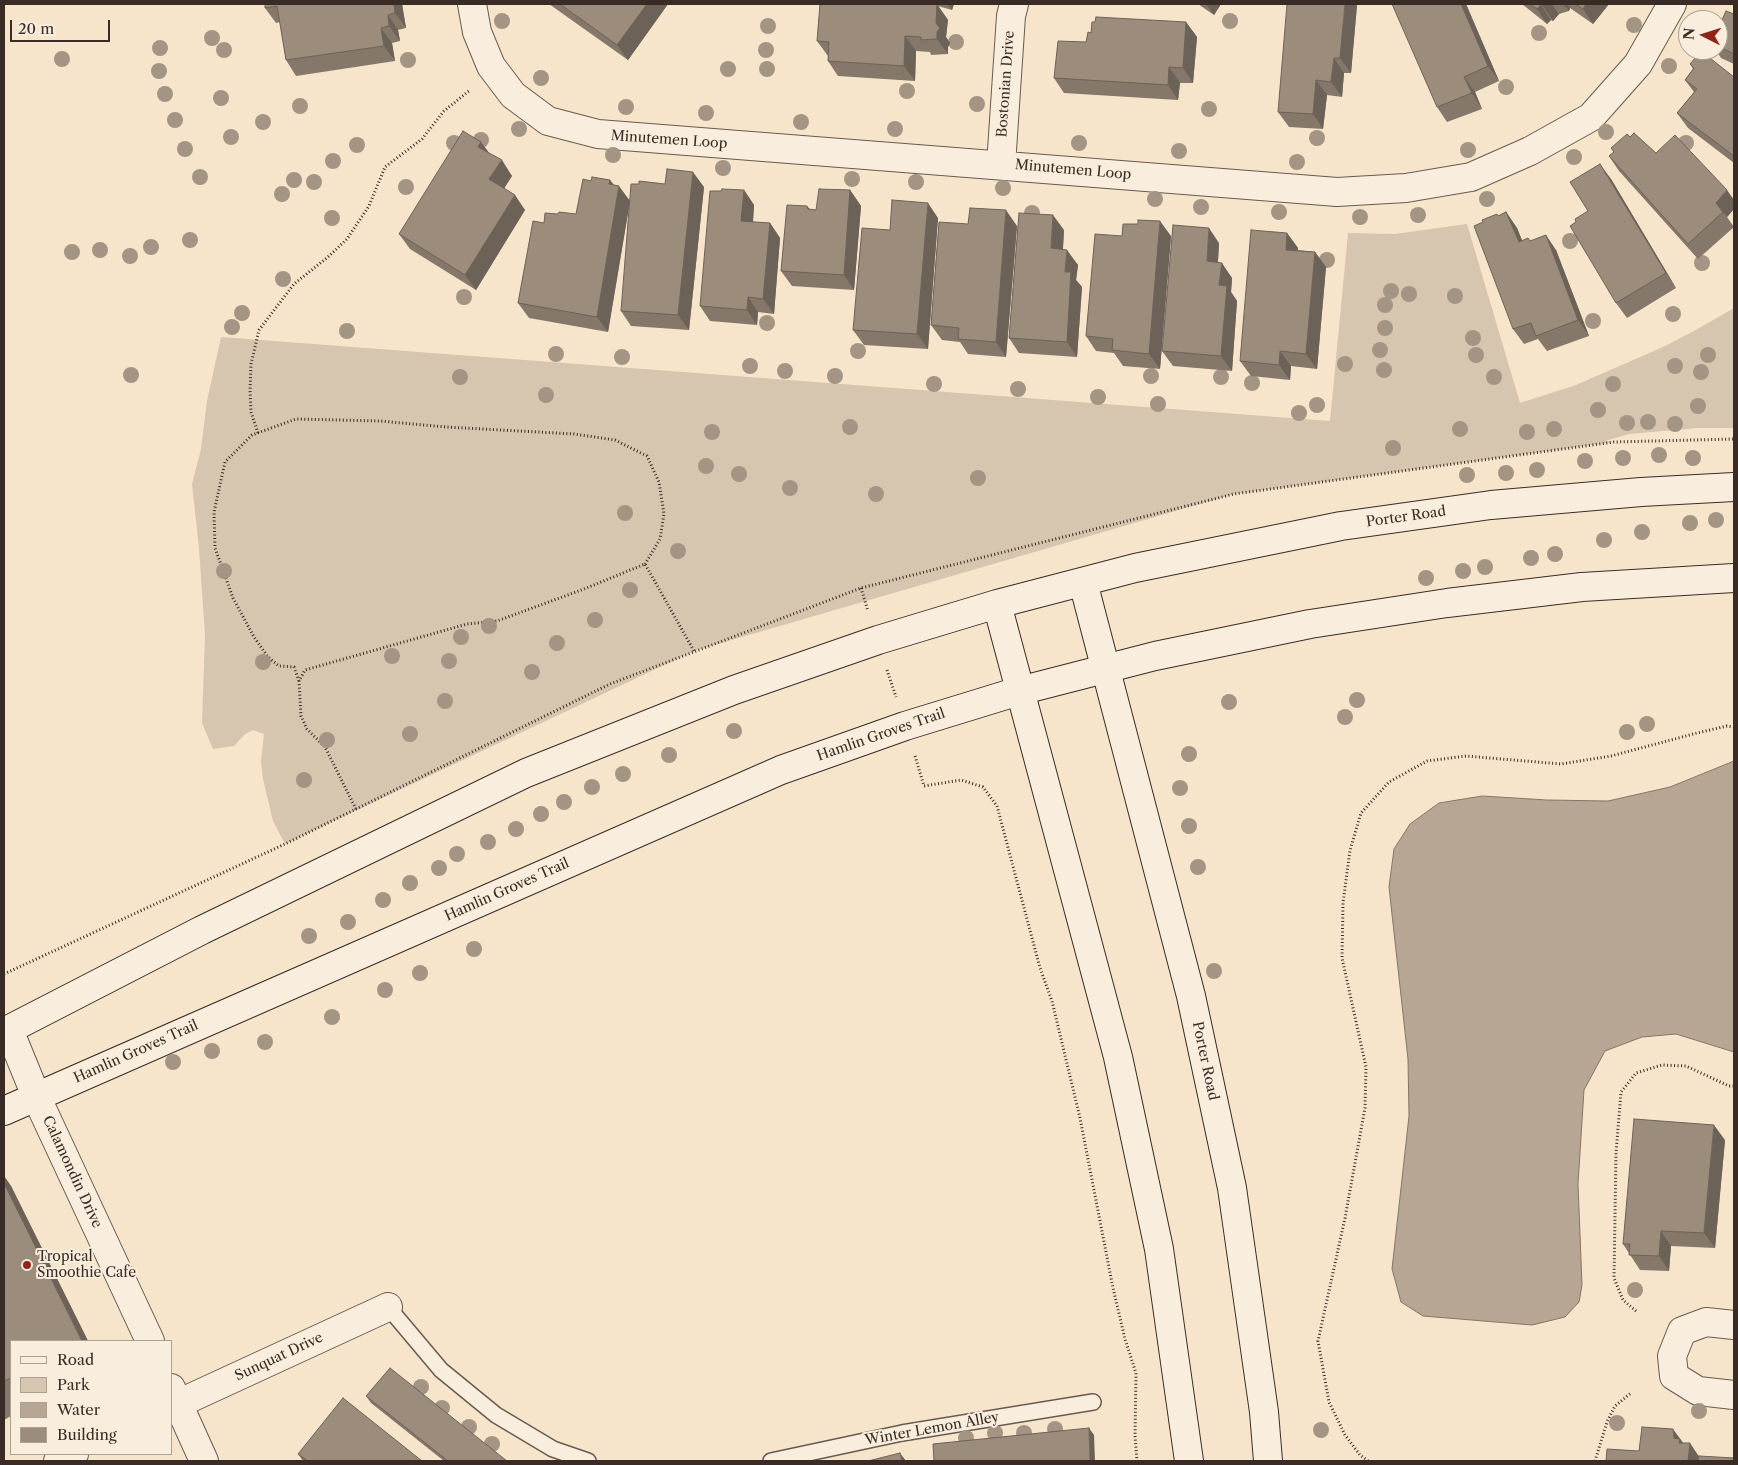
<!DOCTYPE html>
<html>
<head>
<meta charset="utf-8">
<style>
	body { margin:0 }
	#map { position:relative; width:1738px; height:1465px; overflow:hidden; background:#f6e5cb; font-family:"Libre Caslon Text",serif }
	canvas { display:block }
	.frame { position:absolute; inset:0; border:5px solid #392c26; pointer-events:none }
	.legend { position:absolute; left:10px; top:1340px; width:162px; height:115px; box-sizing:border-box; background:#f9eedd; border:1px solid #aca094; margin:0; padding:6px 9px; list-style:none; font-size:15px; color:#392c26 }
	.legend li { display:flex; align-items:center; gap:10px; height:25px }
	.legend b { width:25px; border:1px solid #aca094 }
	.north { position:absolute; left:1678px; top:10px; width:50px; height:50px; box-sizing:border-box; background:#f9eedd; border:1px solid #aca094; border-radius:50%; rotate:275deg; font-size:14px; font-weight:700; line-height:20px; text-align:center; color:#392c26 }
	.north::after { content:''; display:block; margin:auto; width:18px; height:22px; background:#8f2418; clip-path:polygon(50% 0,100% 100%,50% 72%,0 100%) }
	.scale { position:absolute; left:10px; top:20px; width:100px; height:22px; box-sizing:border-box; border:2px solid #392c26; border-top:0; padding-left:6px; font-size:15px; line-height:18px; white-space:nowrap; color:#392c26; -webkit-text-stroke:4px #f9eedd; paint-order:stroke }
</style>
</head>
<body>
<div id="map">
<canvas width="1738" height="1465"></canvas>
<div class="frame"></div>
<ul class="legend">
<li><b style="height:6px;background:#f9eedd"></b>Road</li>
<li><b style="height:14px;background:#d6c6af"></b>Park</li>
<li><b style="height:14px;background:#b6a693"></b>Water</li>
<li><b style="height:14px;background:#9b8c7c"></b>Building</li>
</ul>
<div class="north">N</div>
<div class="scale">20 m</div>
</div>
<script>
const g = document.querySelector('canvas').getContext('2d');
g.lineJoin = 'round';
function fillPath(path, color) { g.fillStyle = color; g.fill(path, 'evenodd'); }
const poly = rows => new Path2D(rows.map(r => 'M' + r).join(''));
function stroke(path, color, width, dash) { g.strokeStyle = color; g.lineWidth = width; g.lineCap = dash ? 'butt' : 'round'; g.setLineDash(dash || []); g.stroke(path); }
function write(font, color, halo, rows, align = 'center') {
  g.font = font + ' "Libre Caslon Text",serif'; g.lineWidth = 4; g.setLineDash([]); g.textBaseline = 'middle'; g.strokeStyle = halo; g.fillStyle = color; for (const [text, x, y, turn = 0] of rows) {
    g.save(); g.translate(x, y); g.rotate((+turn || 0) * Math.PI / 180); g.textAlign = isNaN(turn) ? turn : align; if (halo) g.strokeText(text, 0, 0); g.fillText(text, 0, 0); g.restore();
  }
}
fillPath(poly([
	[1467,224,1520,403,1576,385,1663,347,1694,331,1734,308,1734,428,1698,428,1629,434,1605,441,1614,442,1234,494,694,651,285,844,273,821,263,779,261,762,264,734,253,730,245,734,234,746,213,749,202,723,205,635,199,548,192,484,201,449,207,401,221,337,1330,421,1348,233,1395,234]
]), '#d6c6af');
const water = poly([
	[1734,761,1734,1052,1676,1034,1642,1037,1605,1051,1584,1090,1578,1184,1582,1285,1579,1302,1565,1317,1532,1325,1423,1316,1401,1302,1392,1269,1409,1116,1408,1059,1389,887,1394,849,1410,824,1439,803,1482,796,1547,800,1608,801,1670,787,1734,761]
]);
fillPath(water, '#b6a693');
stroke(water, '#847567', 1);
const lane = poly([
	[388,1307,441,1370,496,1415,553,1449,588,1461],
	[771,1461,902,1433,1093,1402]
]);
const street = poly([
	[472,4,477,32,491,66,513,95,548,121,598,134,1337,192,1406,188,1471,177,1530,151,1591,117,1638,64,1672,4],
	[1001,165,1011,16,1014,4],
	[9,1030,36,1096,150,1341],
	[1734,1325,1706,1322,1682,1331,1672,1356,1674,1376,1698,1391,1734,1395],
	[171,1388,204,1461],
	[171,1407,388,1307],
	[58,1461,74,1454]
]);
const secondary = poly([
	[1083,582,1191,996,1232,1188,1264,1412,1268,1461],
	[997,604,1118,1057,1159,1249,1189,1461],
	[4,1032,202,930,526,773,734,690,878,640,997,604,1135,568,1341,526,1491,505,1641,492,1734,487],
	[4,1111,781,770,905,726,1019,691,1155,656,1310,624,1447,603,1582,587,1734,578]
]);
stroke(lane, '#685a4f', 18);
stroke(street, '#685a4f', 30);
stroke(secondary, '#392c26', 30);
stroke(poly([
	[258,433,251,412,250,391,251,364,259,330,294,284,328,257,347,239,369,206,385,167,422,139,444,111,470,90],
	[861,588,868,611],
	[887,670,896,697],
	[299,681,294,667,279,666,268,657,254,637,233,598,215,548,214,512,225,462,252,435,296,419,380,421,446,427,574,434,615,440,647,456,659,482,664,514,660,539,645,564],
	[915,756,924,786,961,780,983,787,997,806,1040,968,1052,1001,1080,1118,1113,1288,1125,1339,1136,1373,1135,1436,1137,1461],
	[356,809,325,747,307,729,301,716,299,681,305,670,467,624,497,621,584,589,645,564,694,651],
	[4,974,285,844,610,684,861,588,1234,494,1614,442,1734,439],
	[1636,1311,1623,1300,1614,1278,1616,1153,1621,1092,1636,1073,1662,1065,1686,1066,1729,1086,1734,1086],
	[1368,1461,1360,1455,1345,1435,1329,1402,1318,1341,1345,1218,1365,1108,1366,1067,1342,958,1343,903,1350,850,1361,813,1389,782,1427,761,1466,756,1561,764,1611,756,1697,733,1727,726,1734,727],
	[1595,1461,1607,1422,1615,1406,1631,1393]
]), '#392c26', 3, [1, 2.5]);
stroke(lane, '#f9eedd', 15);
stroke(street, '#f9eedd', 28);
stroke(secondary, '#f9eedd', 28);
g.fillStyle = '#a49483';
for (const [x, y] of [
	[502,21],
	[1230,21],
	[1634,25],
	[768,26],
	[1539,33],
	[212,38],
	[956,42],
	[160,48],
	[224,50],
	[766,50],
	[62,59],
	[408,60],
	[1669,66],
	[728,69],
	[767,69],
	[159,71],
	[541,78],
	[1506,87],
	[907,91],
	[165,94],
	[221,98],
	[977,104],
	[300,106],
	[626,107],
	[1209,109],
	[706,113],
	[175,120],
	[263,122],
	[801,122],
	[519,129],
	[895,129],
	[1606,132],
	[231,137],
	[1317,138],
	[481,140],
	[454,143],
	[1079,143],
	[1686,143],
	[357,145],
	[185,149],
	[1468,150],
	[1179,151],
	[613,155],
	[1574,157],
	[333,161],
	[1297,162],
	[723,168],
	[200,177],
	[852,179],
	[294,180],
	[314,182],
	[916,182],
	[406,187],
	[1003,188],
	[282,194],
	[1155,199],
	[1487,199],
	[1201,207],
	[1279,212],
	[1032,213],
	[1418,215],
	[1360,217],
	[332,218],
	[190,240],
	[1570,241],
	[151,247],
	[100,250],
	[72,252],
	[130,256],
	[1327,260],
	[1702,263],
	[283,279],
	[1391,291],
	[1409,294],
	[1455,296],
	[464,297],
	[1385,305],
	[242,313],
	[1673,314],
	[1593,321],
	[767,323],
	[232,327],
	[1385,328],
	[347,331],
	[1473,338],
	[1380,350],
	[858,351],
	[556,354],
	[1476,355],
	[1708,355],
	[622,357],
	[1345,364],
	[750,366],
	[1675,366],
	[1384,370],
	[785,371],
	[1701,372],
	[131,375],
	[835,376],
	[1151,376],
	[460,377],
	[1221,377],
	[1494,377],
	[1252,383],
	[934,384],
	[1613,384],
	[1018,389],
	[546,395],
	[1098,397],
	[1158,404],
	[1317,405],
	[1698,406],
	[1598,410],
	[1299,413],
	[1648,422],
	[1627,423],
	[1675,424],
	[850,427],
	[1460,429],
	[1554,429],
	[712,432],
	[1527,432],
	[1393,448],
	[1659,455],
	[1623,458],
	[1693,458],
	[1585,461],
	[706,466],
	[1537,470],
	[1506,473],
	[739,474],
	[1467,475],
	[978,478],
	[790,488],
	[876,494],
	[625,513],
	[1716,520],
	[1690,523],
	[1642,532],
	[1604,540],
	[678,551],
	[1555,554],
	[1531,558],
	[1485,567],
	[224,571],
	[1463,571],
	[1426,578],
	[630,590],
	[595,620],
	[489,626],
	[461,637],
	[557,643],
	[392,656],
	[449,661],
	[263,662],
	[532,672],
	[1357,700],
	[445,701],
	[1229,702],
	[1345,717],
	[1647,724],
	[734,731],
	[1627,732],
	[410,734],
	[327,740],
	[1189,754],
	[669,755],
	[623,774],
	[304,780],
	[592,787],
	[1180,788],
	[564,802],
	[541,814],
	[1189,826],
	[516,829],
	[488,842],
	[457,854],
	[1198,867],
	[439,868],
	[410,883],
	[383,900],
	[348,922],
	[309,936],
	[474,949],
	[1214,971],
	[420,973],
	[385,990],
	[332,1017],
	[265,1042],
	[212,1051],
	[173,1062],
	[1635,1290],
	[421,1387],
	[442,1408],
	[1699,1411],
	[1617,1423],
	[469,1427],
	[1055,1429],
	[1321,1430],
	[995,1433],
	[1024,1433],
	[966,1438],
	[492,1444]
]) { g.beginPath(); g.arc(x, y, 8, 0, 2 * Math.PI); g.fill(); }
fillPath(poly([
	[265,4,402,4,406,28,398,30,400,41,392,43,395,61,296,76,286,60,280,22,276,23,265,8],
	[549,4,668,4,628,60],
	[820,4,954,4,952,10,938,6,948,20,946,37,950,43,948,47,948,54,931,55,930,52,916,51,915,81,838,76,828,61,828,56,817,41],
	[1198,4,1221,4,1214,15],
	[1466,4,1499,81,1475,92,1482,109,1447,122,1437,107],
	[1522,4,1609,4,1593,24,1570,8,1569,11,1559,14,1553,21,1551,20,1547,24],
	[1357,5,1351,73,1344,73,1342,97,1327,95,1323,129,1289,127,1278,112],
	[1734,14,1734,64,1721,58,1716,50,1718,50,1718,21],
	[1186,22,1197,37,1193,83,1180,83,1178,100,1064,93,1054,78,1086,42,1091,33],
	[1690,64,1734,77,1734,163,1688,128,1677,113,1694,92,1685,80,1693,69],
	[1630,137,1656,153,1734,200,1734,209,1727,217,1734,227,1698,259,1619,171,1609,156],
	[481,142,489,153,512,176,504,188,525,210,476,290,410,249,399,234],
	[1611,179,1676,288,1627,318,1616,303,1576,222,1588,211],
	[610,180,614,185,630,201,608,332,529,318,518,303,544,223,558,214,576,214,591,181],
	[665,184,704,187,689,330,631,326,621,311],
	[744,190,754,205,753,222,770,223,780,238,774,314,758,312,757,325,710,321,700,306,721,191],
	[850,190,861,206,854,290,792,286,781,271,807,206,810,209,816,210],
	[1506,212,1517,228,1522,241,1530,241,1556,250,1589,336,1547,351,1538,339,1524,344,1513,329,1498,216],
	[938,218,928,349,864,345,853,330,890,230],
	[968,224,1017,226,1006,357,968,354,960,342,942,340,931,325],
	[1064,230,1063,249,1078,265,1076,280,1082,287,1077,357,1019,353,1009,338],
	[1287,233,1298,248,1297,250,1315,252,1326,267,1317,369,1291,366,1290,380,1251,376,1240,361],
	[1122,236,1171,236,1160,369,1123,366,1114,353,1096,351,1086,336],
	[1219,243,1218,262,1232,278,1231,292,1237,301,1232,371,1173,366,1162,351],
	[1725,1140,1715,1248,1671,1246,1669,1271,1640,1270,1623,1244],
	[4,1176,11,1186,88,1341,11,1341,11,1416,4,1420],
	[366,1396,507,1461,444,1461,371,1403],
	[298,1454,422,1461,303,1461]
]), '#85786b');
fillPath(poly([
	[394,4,402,4,406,28,395,13],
	[647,4,668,4,628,60,617,45],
	[937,4,948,20,946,37,950,43,948,47,948,54,937,39,936,23],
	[948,4,954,4,952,10],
	[1206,4,1221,4,1214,15],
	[1345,4,1357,4,1357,5,1351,73,1340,58],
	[1461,4,1466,4,1499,81,1488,66],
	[1545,4,1552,4,1559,14,1553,21,1543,6],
	[1563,4,1567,4,1570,8,1569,11],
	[1586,4,1609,4,1593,24,1583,9],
	[1541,5,1551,20,1547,24,1537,9],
	[388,15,398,30,400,41,389,26],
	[1186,22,1197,37,1193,83,1183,68],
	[381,28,392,43,395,61,384,46],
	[905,36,916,51,915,81,904,66],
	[1334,58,1344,73,1342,97,1331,82],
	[1169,67,1180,83,1178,100,1168,85],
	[1464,77,1475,92,1482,109,1472,93],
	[1316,80,1327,95,1323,129,1313,114],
	[481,142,492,157,478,147],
	[502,160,512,176,500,195,489,179],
	[1600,164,1611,179,1676,288,1666,273],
	[693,172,704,187,689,330,678,315],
	[610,180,618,191,619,186,630,201,608,332,597,317],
	[744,190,754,205,752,236,741,221],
	[850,190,861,206,854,290,844,275],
	[1727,190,1734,200,1734,209,1727,217,1716,203],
	[515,195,525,210,476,290,465,275],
	[928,203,938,218,928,349,917,334],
	[1006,210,1017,226,1006,357,996,342],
	[1506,212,1517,228,1529,257,1519,242],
	[1053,215,1064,230,1062,263,1051,248],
	[1160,221,1171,236,1160,369,1149,354],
	[770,223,780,238,774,314,763,299],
	[1209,228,1219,243,1217,276,1207,261],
	[1287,233,1298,248,1296,265,1286,250],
	[1546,235,1556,250,1589,336,1578,320],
	[1067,250,1078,265,1076,280,1082,287,1077,357,1067,342,1065,272],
	[1315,252,1326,267,1317,369,1306,354],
	[1222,263,1232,278,1231,292,1237,301,1232,371,1221,356,1219,285],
	[748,297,758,312,757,325,747,310],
	[1280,351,1291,366,1290,380,1279,365],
	[1714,1125,1725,1140,1715,1248,1704,1233],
	[4,1176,11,1186,88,1341,82,1341,4,1183],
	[1661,1231,1671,1246,1669,1271,1659,1256],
	[1089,1428,1094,1435,1095,1461,1090,1461],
	[1673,1429,1684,1444,1690,1443,1700,1458,1700,1461,1688,1461,1674,1438],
	[900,1453,906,1461,902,1461]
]), '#6c6257');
const building = poly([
	[265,4,394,4,395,13,388,15,389,26,381,28,384,46,286,60,277,6,265,8,265,4],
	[560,4,647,4,617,45,560,4],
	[820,4,937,4,936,23,940,28,937,32,937,39,921,40,921,37,905,36,904,66,828,61,829,42,817,41,820,4],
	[1287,4,1345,4,1340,58,1334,58,1331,82,1316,80,1313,114,1278,112,1287,4],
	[1392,4,1461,4,1488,66,1464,77,1472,93,1437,107,1392,4],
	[1530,4,1545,4,1543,6,1541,5,1537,9,1530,4],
	[1575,4,1586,4,1583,9,1575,4],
	[1726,11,1734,14,1734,54,1718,46,1718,21,1720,18,1722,20,1726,11],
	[1096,17,1186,22,1183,68,1169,67,1168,85,1054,78,1058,41,1086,42,1088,32,1091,33,1092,22,1095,22,1096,17],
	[1701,51,1734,77,1734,156,1677,113,1697,89,1685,80,1694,68,1690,64,1701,51],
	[463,131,481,142,478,147,502,160,489,179,515,195,465,275,399,234,463,131],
	[1634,133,1656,153,1675,135,1727,190,1716,203,1723,212,1688,244,1609,156,1614,152,1611,148,1627,134,1630,137,1634,133],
	[1600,164,1666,273,1616,303,1570,226,1576,222,1575,219,1588,211,1570,182,1600,164],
	[667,169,693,172,678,315,621,311,631,184,639,184,639,181,665,184,667,169],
	[592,177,610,180,609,184,619,186,597,317,518,303,533,221,544,223,545,213,558,214,559,212,576,214,583,179,591,181,592,177],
	[722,189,744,190,741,221,770,223,763,299,748,297,747,310,700,306,710,191,721,191,722,189],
	[819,189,850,190,844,275,781,271,787,205,807,206,808,209,816,210,819,189],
	[892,200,928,203,917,334,853,330,862,228,890,230,892,200],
	[970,208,1006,210,996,342,958,339,959,328,931,325,939,222,968,224,970,208],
	[1506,212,1519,242,1528,238,1530,241,1546,235,1578,320,1536,336,1531,323,1513,329,1474,226,1483,222,1482,220,1497,214,1498,216,1506,212],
	[1019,213,1053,215,1051,248,1067,250,1065,272,1071,272,1067,342,1009,338,1019,213],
	[1138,220,1160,221,1149,354,1112,350,1113,339,1086,336,1095,234,1122,236,1123,224,1138,224,1138,220],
	[1173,225,1209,228,1207,261,1222,263,1219,285,1227,286,1221,356,1162,351,1173,225],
	[1251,230,1287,233,1286,250,1315,252,1306,354,1280,351,1279,365,1240,361,1251,230],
	[1634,1119,1714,1125,1704,1233,1661,1231,1659,1256,1629,1255,1630,1244,1623,1244,1634,1119],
	[4,1183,82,1341,11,1341,11,1378,4,1381,4,1183],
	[390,1368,507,1461,448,1461,366,1396,390,1368],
	[343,1398,422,1461,308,1461,298,1454,343,1398],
	[1642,1427,1673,1429,1674,1438,1680,1439,1679,1443,1690,1443,1688,1461,1606,1461,1607,1449,1639,1451,1642,1427],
	[1089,1428,1090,1461,934,1461,933,1444,1089,1428],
	[900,1453,902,1461,868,1461,900,1453],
	[1699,1456,1734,1458,1734,1461,1698,1461,1699,1456]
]);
fillPath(building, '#9b8c7c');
stroke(building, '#6c6257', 1);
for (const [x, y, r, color] of [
	[27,1265,5,"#8f2418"]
]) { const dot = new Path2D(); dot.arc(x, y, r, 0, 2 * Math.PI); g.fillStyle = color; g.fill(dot); stroke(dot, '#f9eedd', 2); }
write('14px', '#392c26', '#f9eedd', [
	["Bostonian Drive",1006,84,-86],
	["Minutemen Loop",669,140,4],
	["Minutemen Loop",1073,170,5],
	["Porter Road",1406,517,-8],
	["Hamlin Groves Trail",881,735,-19],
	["Hamlin Groves Trail",507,890,-24],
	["Hamlin Groves Trail",136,1052,-24],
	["Porter Road",1205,1061,78],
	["Calamondin Drive",72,1172,65],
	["Sunquat Drive",279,1357,-25],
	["Winter Lemon Alley",932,1429,-10]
]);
write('14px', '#392c26', '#f9eedd', [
	["Tropical",37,1257],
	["Smoothie Cafe",37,1273]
], 'left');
</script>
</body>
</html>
